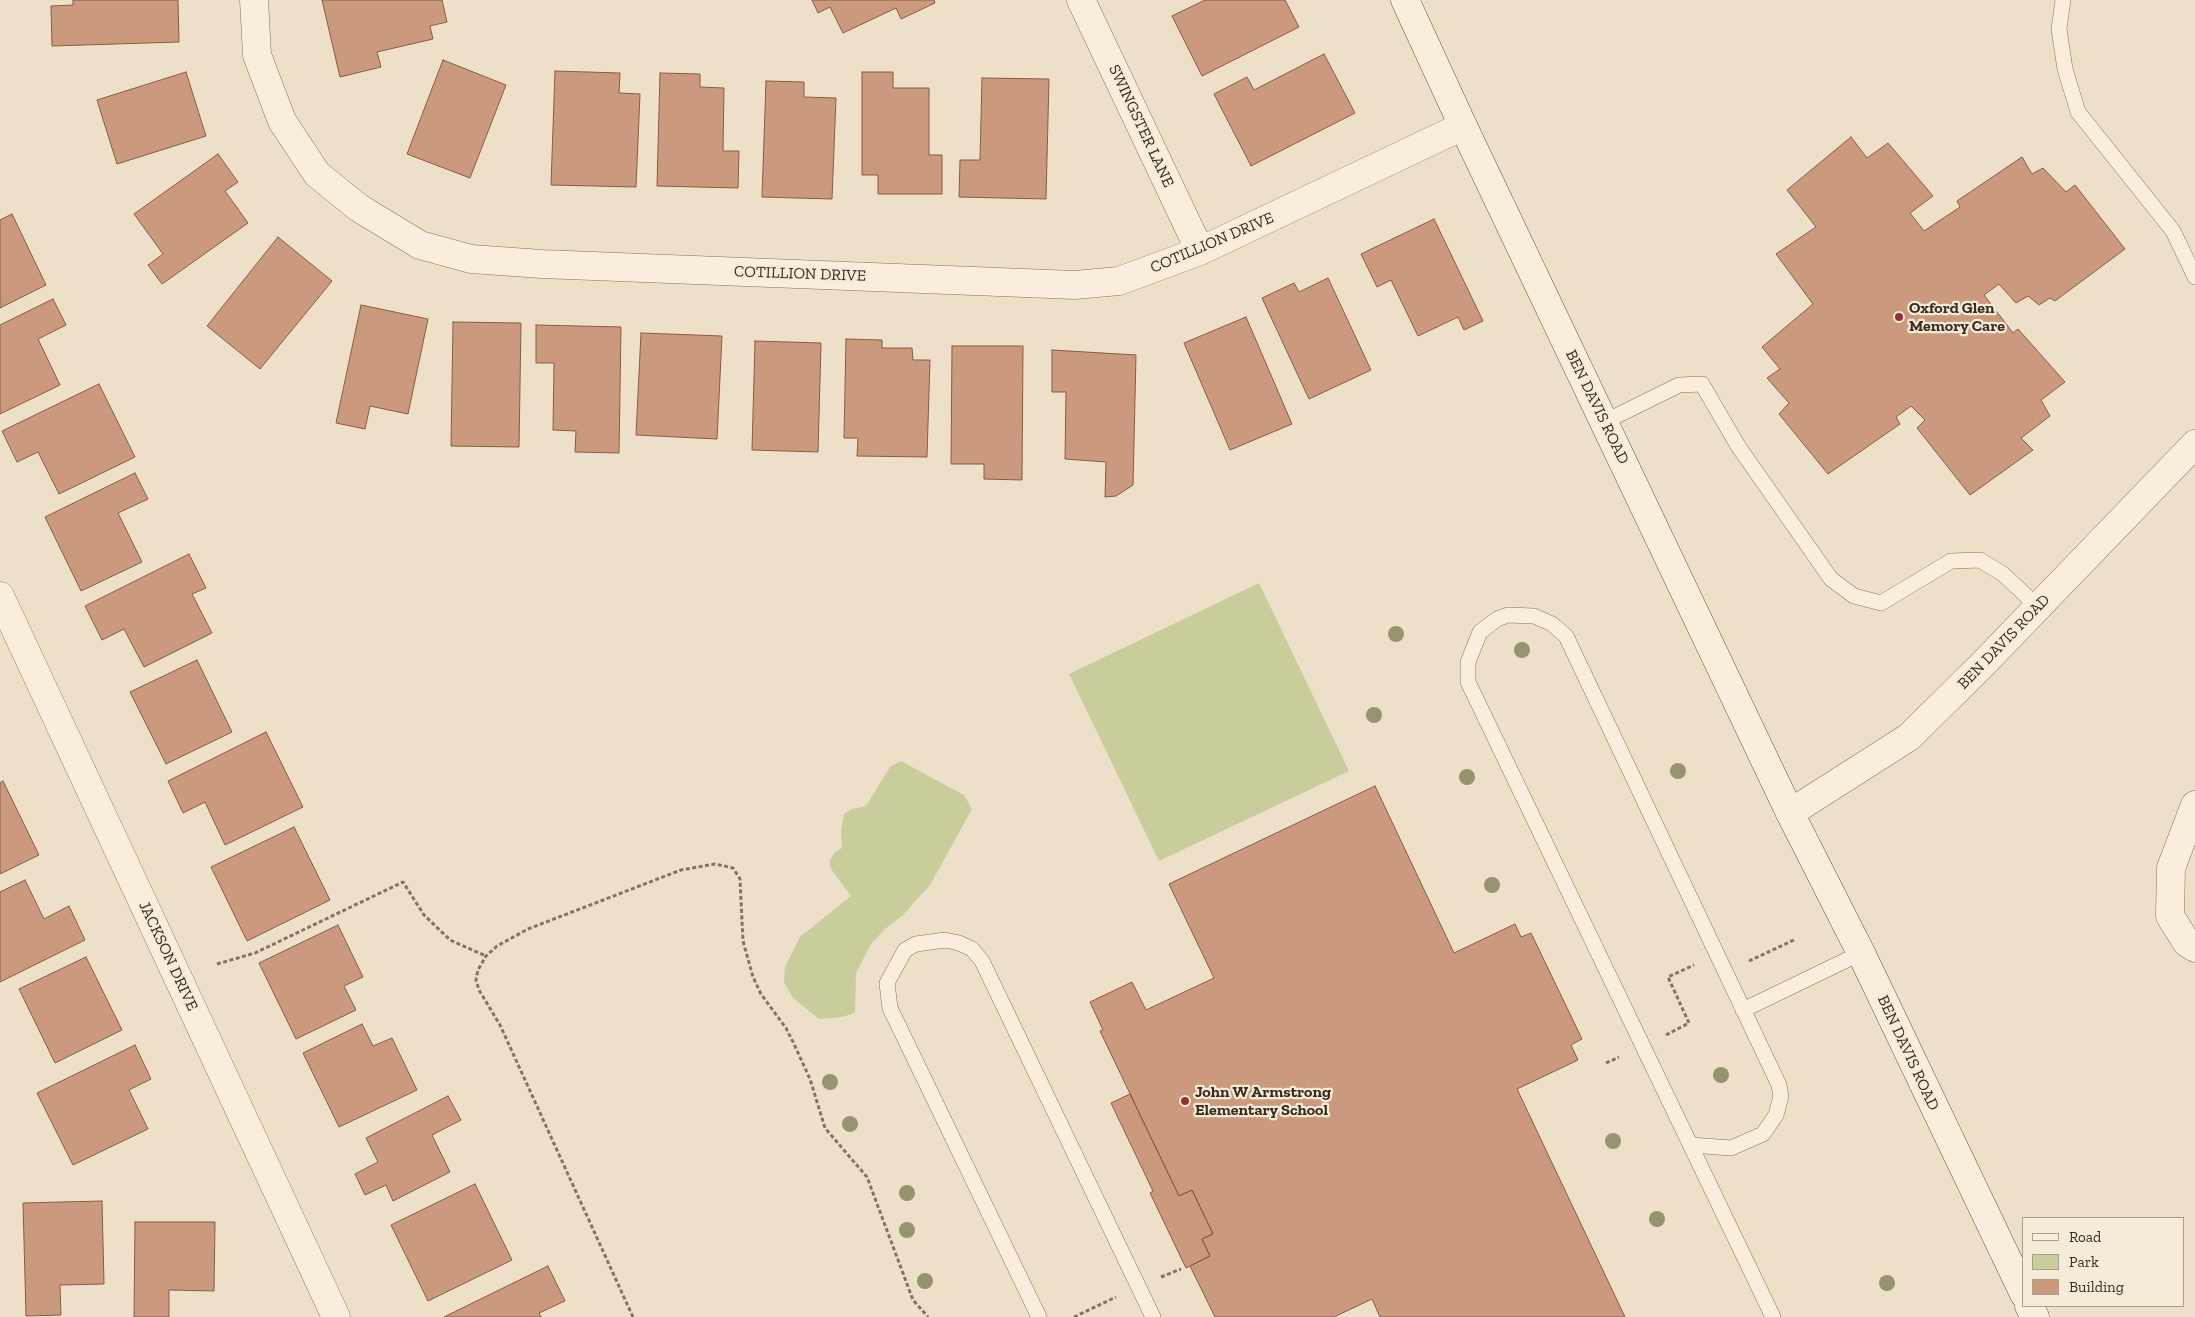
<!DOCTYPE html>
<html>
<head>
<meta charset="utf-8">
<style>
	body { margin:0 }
	#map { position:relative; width:2195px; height:1317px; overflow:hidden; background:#eee0c8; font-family:"Zilla Slab",serif }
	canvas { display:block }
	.legend { position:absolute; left:2022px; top:1217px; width:162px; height:90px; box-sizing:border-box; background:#f5ebd7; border:1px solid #aa9e8e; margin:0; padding:6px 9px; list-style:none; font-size:15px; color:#3a2b20 }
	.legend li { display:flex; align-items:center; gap:10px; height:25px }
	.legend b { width:25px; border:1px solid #aa9e8e }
</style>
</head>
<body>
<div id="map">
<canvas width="2195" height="1317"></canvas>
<ul class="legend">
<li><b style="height:6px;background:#f8eedb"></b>Road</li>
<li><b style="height:14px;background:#c9cc9b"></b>Park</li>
<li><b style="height:14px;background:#cb9a7e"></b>Building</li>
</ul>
</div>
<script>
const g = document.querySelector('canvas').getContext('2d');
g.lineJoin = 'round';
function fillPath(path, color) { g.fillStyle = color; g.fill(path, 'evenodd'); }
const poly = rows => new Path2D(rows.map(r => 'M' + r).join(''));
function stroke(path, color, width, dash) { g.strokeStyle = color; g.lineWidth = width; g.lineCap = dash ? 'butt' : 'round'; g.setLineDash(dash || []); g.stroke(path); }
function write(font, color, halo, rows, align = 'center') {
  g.font = font + ' "Zilla Slab",serif'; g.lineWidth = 4.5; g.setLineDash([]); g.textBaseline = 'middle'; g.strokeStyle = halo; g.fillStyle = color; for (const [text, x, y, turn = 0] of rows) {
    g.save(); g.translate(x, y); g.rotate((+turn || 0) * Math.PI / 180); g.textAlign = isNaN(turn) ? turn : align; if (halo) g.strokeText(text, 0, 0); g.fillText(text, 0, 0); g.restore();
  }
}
fillPath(poly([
	[1259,583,1349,771,1159,861,1069,674],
	[901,761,964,795,972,809,930,885,903,915,885,929,871,944,856,973,855,1013,842,1017,819,1019,793,998,784,982,785,967,800,937,851,896,831,869,829,861,835,852,842,848,841,831,844,814,852,809,866,806,890,767]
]), '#c9cc9b');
const building = poly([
	[73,0,178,0,179,42,52,46,51,6,73,5,73,0],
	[322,0,442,0,447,22,430,26,433,39,377,52,381,67,340,77,322,0],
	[812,0,934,0,935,3,901,19,896,8,843,33,830,7,818,13,812,0],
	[1205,0,1285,0,1299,27,1202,76,1172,16,1205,0],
	[1324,54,1355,113,1251,166,1214,94,1247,77,1254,90,1324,54],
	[443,60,506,85,470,178,407,154,443,60],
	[555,71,620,73,619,93,640,94,636,187,551,185,555,71],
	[186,72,206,136,117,164,97,100,186,72],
	[862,72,893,72,893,88,929,88,929,155,942,155,942,194,878,194,878,175,862,175,862,72],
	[660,73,700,74,700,87,724,88,723,151,739,151,738,188,657,186,660,73],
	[982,78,1049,79,1046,199,959,197,960,160,980,160,982,78],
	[766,81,804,82,804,97,836,98,832,199,762,197,766,81],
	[1851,137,1867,158,1888,143,1933,196,1910,213,1924,231,1960,207,1957,201,2022,157,2032,174,2043,168,2066,192,2075,185,2125,249,2055,301,2050,298,2039,305,2028,296,2016,303,1999,284,1984,295,2013,333,2018,329,2065,382,2041,400,2050,416,2021,438,2033,450,1970,495,1917,428,1925,420,1911,406,1896,417,1900,424,1828,474,1779,414,1789,403,1767,378,1780,369,1762,347,1813,304,1776,254,1816,227,1787,190,1851,137],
	[218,154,238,182,225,191,248,223,162,284,148,265,163,254,134,214,218,154],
	[12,214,46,285,0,308,0,220,12,214],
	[1434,219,1483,321,1464,330,1458,317,1418,336,1391,280,1377,287,1361,254,1434,219],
	[278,237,332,281,260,369,207,326,278,237],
	[1328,278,1371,370,1309,399,1262,298,1294,283,1299,292,1328,278],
	[53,299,66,325,38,339,60,385,0,414,0,325,53,299],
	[361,305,428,319,408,414,370,406,365,429,336,423,361,305],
	[1246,317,1292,424,1230,450,1184,343,1246,317],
	[453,322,521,323,519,447,451,446,453,322],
	[536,325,621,327,619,453,575,452,576,431,553,430,554,363,536,363,536,325],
	[641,333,722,336,717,439,636,435,641,333],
	[846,339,882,340,882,348,912,348,913,360,930,360,927,457,857,456,858,438,844,438,846,339],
	[755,341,821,343,818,452,752,450,755,341],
	[952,346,1023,346,1022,480,984,479,984,464,951,464,952,346],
	[1052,350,1136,355,1133,485,1116,496,1105,497,1106,462,1065,459,1066,392,1052,392,1052,350],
	[99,384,135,457,59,494,38,452,17,462,2,431,99,384],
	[135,473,148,499,118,513,142,562,81,591,45,517,135,473],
	[189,554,206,588,192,594,212,633,144,667,124,629,102,640,85,606,189,554],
	[197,660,232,732,166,764,130,692,197,660],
	[266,732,303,807,225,845,205,802,183,813,168,781,266,732],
	[3,781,39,855,0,874,0,783,3,781],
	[1375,786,1454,953,1515,924,1521,937,1531,933,1582,1039,1571,1045,1578,1060,1517,1089,1625,1317,1380,1317,1372,1299,1334,1317,1215,1317,1190,1266,1210,1256,1202,1239,1213,1234,1192,1190,1179,1196,1100,1031,1103,1030,1090,1002,1132,982,1146,1010,1214,978,1169,884,1375,786],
	[294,827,330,900,247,941,211,867,294,827],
	[25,880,44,919,69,906,85,940,0,982,0,892,25,880],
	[338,925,363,977,344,986,356,1010,296,1039,259,963,338,925],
	[86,957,122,1030,55,1063,19,989,86,957],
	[362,1024,373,1046,392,1038,417,1090,339,1127,303,1053,362,1024],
	[135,1045,151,1079,129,1090,148,1129,73,1165,37,1093,135,1045],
	[1130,1094,1179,1196,1192,1190,1213,1234,1202,1239,1210,1256,1186,1268,1150,1193,1153,1191,1111,1103,1130,1094],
	[448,1096,461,1120,432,1135,450,1172,393,1201,386,1185,365,1195,355,1174,378,1162,366,1138,448,1096],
	[475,1184,512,1260,428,1301,391,1225,475,1184],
	[102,1201,104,1284,60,1285,61,1315,26,1316,23,1203,102,1201],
	[135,1222,215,1222,214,1291,169,1290,169,1317,134,1317,135,1222],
	[548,1266,565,1301,539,1313,541,1317,444,1317,548,1266]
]);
fillPath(building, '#cb9a7e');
stroke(building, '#885b43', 1);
const lane = poly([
	[2063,0,2059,29,2065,69,2078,112,2173,231,2195,277],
	[1604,422,1679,385,1702,384,1738,446,1831,579,1854,596,1881,603,1951,561,1980,560,2003,574,2038,607],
	[1743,1010,1861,953],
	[1691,1145,1731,1148,1763,1134,1776,1115,1781,1096,1779,1085,1566,636,1552,624,1534,616,1508,615,1497,619,1480,632,1468,662,1468,682,1773,1317],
	[1039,1317,890,1008,887,983,905,950,916,944,945,940,959,943,972,949,982,961,1153,1317]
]);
const street = poly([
	[254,0,257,55,282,121,317,174,359,208,420,245,471,259,542,264,1075,285,1119,281,1200,251,1463,126],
	[1081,0,1200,251],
	[0,596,336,1317],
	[2195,805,2171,868,2170,916,2187,943,2195,948],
	[1790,813,1909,737,1982,665,2195,444]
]);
const secondary = poly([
	[1405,0,1463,126,1790,813,1861,953,2024,1294],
	[2029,1306,2035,1317]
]);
stroke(lane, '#89725d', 16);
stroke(street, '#89725d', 29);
stroke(secondary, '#6b5340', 29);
stroke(poly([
	[1749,961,1796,939],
	[217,964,255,953,403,882,424,915,450,940,486,956],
	[1666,1035,1689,1023,1668,977,1694,965],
	[1606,1063,1619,1057],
	[1161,1277,1181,1269],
	[633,1317,500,1025,479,990,476,980,478,970,486,956,497,946,528,929,681,870,715,864,733,868,740,879,743,941,753,977,761,994,786,1028,794,1044,810,1079,825,1128,867,1177,913,1300,928,1317],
	[1074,1317,1116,1297]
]), '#89725d', 3, [4, 2.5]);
stroke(lane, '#f8eedb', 15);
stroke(street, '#f8eedb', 28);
stroke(secondary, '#f8eedb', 28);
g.fillStyle = '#95946f';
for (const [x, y] of [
	[1396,634],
	[1522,650],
	[1374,715],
	[1678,771],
	[1467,777],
	[1492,885],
	[1721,1075],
	[830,1082],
	[850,1124],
	[1613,1141],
	[907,1193],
	[1657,1219],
	[907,1230],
	[925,1281],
	[1887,1283]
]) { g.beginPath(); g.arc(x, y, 8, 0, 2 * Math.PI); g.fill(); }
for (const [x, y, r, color] of [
	[1899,317,5,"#972e35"],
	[1185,1101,5,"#972e35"]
]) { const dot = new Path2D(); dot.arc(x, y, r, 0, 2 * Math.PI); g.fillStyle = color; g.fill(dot); stroke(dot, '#f5ebd7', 2); }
write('16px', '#3a2b20', '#f5ebd7', [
	["SWINGSTER LANE",1141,126,65],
	["COTILLION DRIVE",1212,243,-23],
	["COTILLION DRIVE",800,274,2],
	["BEN DAVIS ROAD",1597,407,64],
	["BEN DAVIS ROAD",2004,642,-46],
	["JACKSON DRIVE",168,956,65],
	["BEN DAVIS ROAD",1908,1053,65]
]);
write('bold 16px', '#3a2b20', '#f5ebd7', [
	["Oxford Glen",1909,308],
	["Memory Care",1909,326],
	["John W Armstrong",1195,1092],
	["Elementary School",1195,1110]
], 'left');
</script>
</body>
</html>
